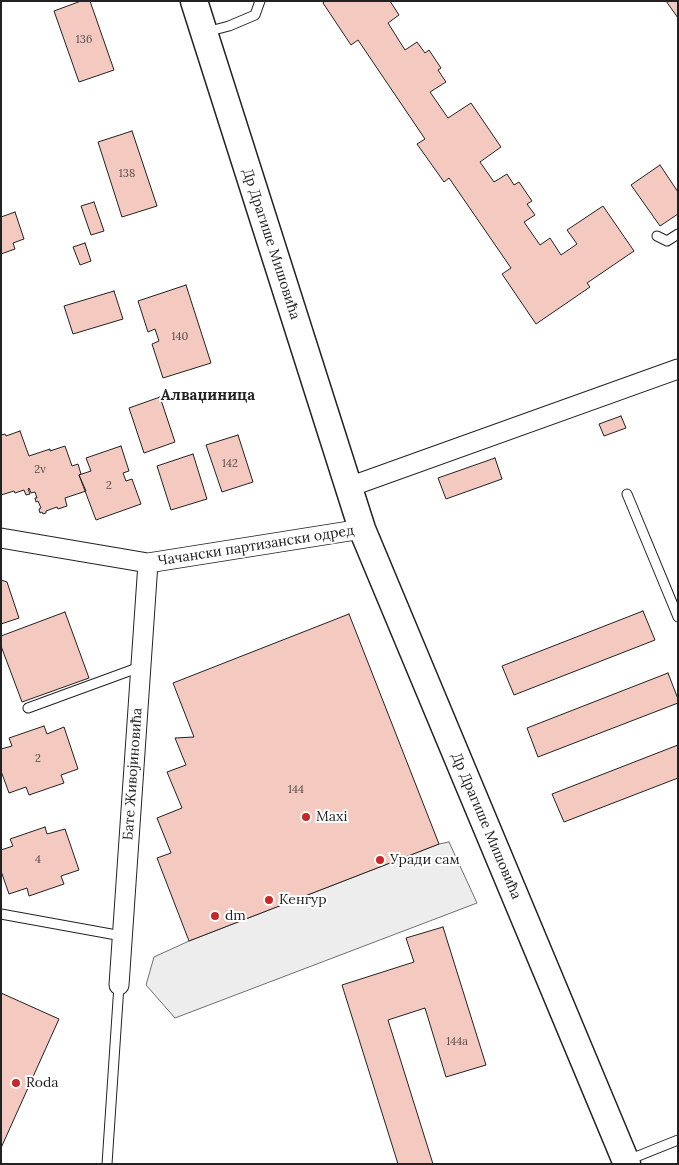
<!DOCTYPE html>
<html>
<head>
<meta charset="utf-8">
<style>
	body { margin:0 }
	#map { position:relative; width:679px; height:1165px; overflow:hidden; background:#fff; font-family:Lora,serif }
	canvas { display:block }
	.frame { position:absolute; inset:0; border:2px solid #222; pointer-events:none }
</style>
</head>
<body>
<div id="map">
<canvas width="679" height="1165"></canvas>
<div class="frame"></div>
</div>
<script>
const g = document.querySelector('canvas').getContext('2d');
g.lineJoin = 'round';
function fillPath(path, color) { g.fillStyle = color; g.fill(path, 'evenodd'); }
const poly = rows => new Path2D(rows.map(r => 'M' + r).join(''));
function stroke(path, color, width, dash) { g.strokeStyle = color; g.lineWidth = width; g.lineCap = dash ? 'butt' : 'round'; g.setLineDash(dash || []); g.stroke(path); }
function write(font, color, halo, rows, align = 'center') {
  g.font = font + ' Lora,serif'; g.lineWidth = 4; g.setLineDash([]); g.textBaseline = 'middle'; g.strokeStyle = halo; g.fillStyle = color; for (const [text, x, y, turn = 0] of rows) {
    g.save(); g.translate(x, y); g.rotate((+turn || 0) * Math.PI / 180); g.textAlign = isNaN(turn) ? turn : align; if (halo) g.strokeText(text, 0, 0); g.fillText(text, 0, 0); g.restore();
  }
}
const parking = poly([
	[449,842,477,903,175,1018,146,985,154,957,189,941,439,844,449,842]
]);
fillPath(parking, '#ededed');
stroke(parking, '#6f6f6f', 1);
const building = poly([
	[81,1,90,1,114,70,79,82,54,11,81,1],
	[325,1,390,1,399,15,388,23,405,50,417,42,425,53,429,50,441,68,438,70,446,82,430,92,448,118,471,103,501,147,480,162,494,182,507,174,514,185,519,182,532,201,527,204,535,215,524,222,540,245,550,238,561,255,577,244,567,230,603,206,634,251,587,283,590,287,536,324,502,274,511,268,449,178,444,182,417,144,425,139,358,40,351,45,323,3,325,1],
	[666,1,678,1,678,18,666,1],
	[132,131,157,206,122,217,98,142,132,131],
	[660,165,678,192,678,214,660,226,631,185,660,165],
	[94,202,104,231,91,235,81,206,94,202],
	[15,212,24,239,13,243,15,249,1,254,1,217,15,212],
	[85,243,91,261,80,265,73,247,85,243],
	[186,285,211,363,163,378,152,344,159,341,155,329,148,332,138,301,186,285],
	[114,291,123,319,73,334,64,306,114,291],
	[160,397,175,442,144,453,129,408,160,397],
	[621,416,626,428,604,436,599,424,621,416],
	[20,431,29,456,50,449,50,451,65,446,72,466,78,464,81,474,79,475,86,491,65,498,67,506,58,509,57,507,46,511,46,513,43,514,42,512,40,513,39,509,41,508,38,501,36,502,35,498,37,498,35,492,31,493,29,488,28,489,30,494,26,495,24,490,15,493,14,491,1,495,1,435,5,434,6,436,20,431],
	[238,435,253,482,222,492,206,445,238,435],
	[121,446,129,471,123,473,126,481,132,479,141,504,96,520,79,475,91,471,86,458,121,446],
	[193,454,207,499,171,510,157,466,193,454],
	[495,458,502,479,446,499,438,478,495,458],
	[1,580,7,582,19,618,1,624,1,580],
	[643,611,655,640,514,695,502,666,643,611],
	[65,612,89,678,22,702,1,646,1,636,65,612],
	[349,614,439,844,189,941,157,858,171,853,157,818,182,808,167,772,186,765,175,738,194,737,173,683,349,614],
	[668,673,678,699,678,703,538,757,527,728,668,673],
	[44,726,47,734,64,727,78,769,61,775,64,783,29,795,26,787,9,793,1,771,1,749,12,746,9,738,44,726],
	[678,745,678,778,564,822,552,794,678,745],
	[45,827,47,834,65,829,79,870,61,876,64,884,29,896,27,888,9,894,1,871,1,850,13,846,10,839,45,827],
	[443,927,486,1065,446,1077,425,1008,388,1020,433,1164,398,1164,342,985,414,962,406,938,443,927],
	[1,993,59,1019,1,1148,1,993]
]);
fillPath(building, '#f3c9c0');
stroke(building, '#222', 1);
const lane = poly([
	[206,32,229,26,255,15,260,1],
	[657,236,667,241,678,234],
	[627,494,678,617],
	[28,708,140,667],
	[1,914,122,936],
	[628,1160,678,1140],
	[107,1164,119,985]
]);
const street = poly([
	[349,487,678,369],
	[1,538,148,563,362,529],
	[119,985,148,563]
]);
const secondary = poly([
	[194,1,362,529,627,1164]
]);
stroke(lane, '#222', 11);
stroke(street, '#222', 21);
stroke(secondary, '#222', 29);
stroke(lane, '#fff', 9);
stroke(street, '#fff', 19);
stroke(secondary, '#fff', 26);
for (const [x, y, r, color] of [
	[306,817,5,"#c62828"],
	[380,860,5,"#c62828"],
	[269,900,5,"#c62828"],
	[215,916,5,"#c62828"],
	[16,1083,5,"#c62828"]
]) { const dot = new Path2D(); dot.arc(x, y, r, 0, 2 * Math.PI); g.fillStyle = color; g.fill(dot); stroke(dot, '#fff', 2); }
write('11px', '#564c4a', null, [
	["136",84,40],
	["138",127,174],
	["140",180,337],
	["142",230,464],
	["2v",40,470],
	["2",109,486],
	["2",38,759],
	["144",296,790],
	["4",38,860],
	["144a",457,1042]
]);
write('14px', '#222', '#fff', [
	["Др Драгише Мишовића",271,244,72],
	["Чачански партизански одред",256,546,-9],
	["Бате Живојиновића",133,774,-86],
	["Др Драгише Мишовића",486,826,67]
]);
write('14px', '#222', '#fff', [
	["Maxi",316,817],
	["Уради сам",390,860],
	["Кенгур",279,900],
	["dm",225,916],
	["Roda",26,1083]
], 'left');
write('bold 15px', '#222', '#fff', [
	["Алваџиница",208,396]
]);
</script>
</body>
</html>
